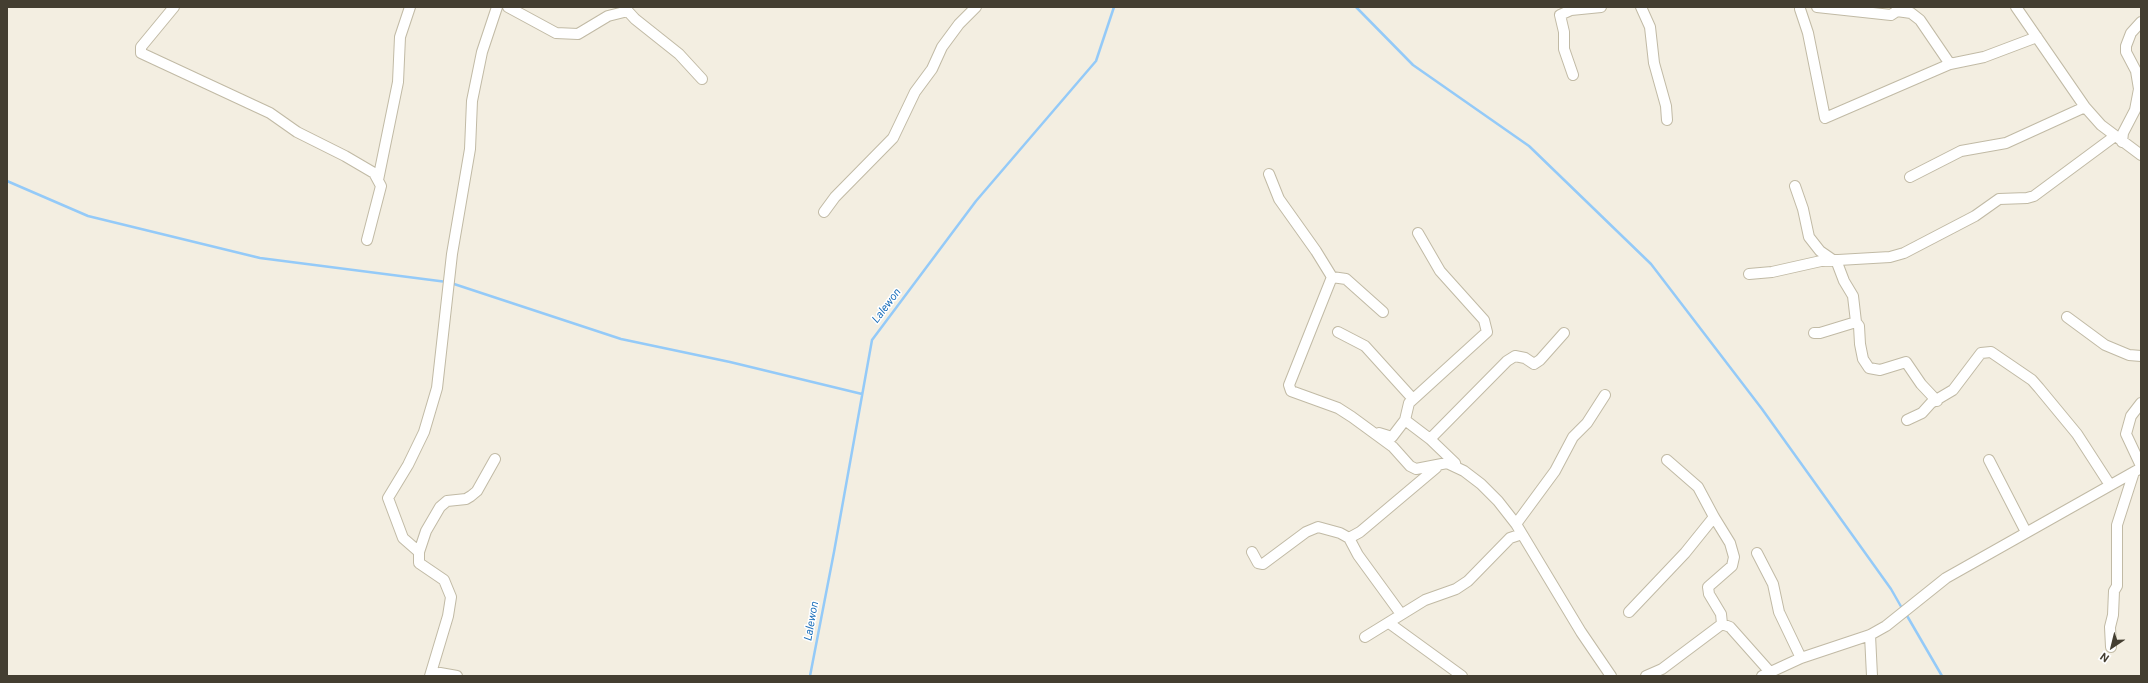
<!DOCTYPE html>
<html>
<head>
<meta charset="utf-8">
<style>
	body { margin:0 }
	#map { position:relative; width:2148px; height:683px; overflow:hidden; background:#f3eee1; font-family:Roboto,sans-serif }
	canvas { display:block }
	.frame { position:absolute; inset:0; border:8px solid #443e31; pointer-events:none }
	.north { position:absolute; left:2092px; top:627px; width:40px; height:40px; -webkit-text-stroke:3px #fff; paint-order:stroke; rotate:215deg; font-size:11px; font-weight:700; line-height:16px; text-align:center; color:#443e31 }
	.north::after { content:''; display:block; margin:auto; width:14px; height:18px; background:#443e31; clip-path:polygon(50% 0,100% 100%,50% 72%,0 100%) }
</style>
</head>
<body>
<div id="map">
<canvas width="2148" height="683"></canvas>
<div class="frame"></div>
<div class="north">N</div>
</div>
<script>
const g = document.querySelector('canvas').getContext('2d');
g.lineJoin = 'round';
const poly = rows => new Path2D(rows.map(r => 'M' + r).join(''));
function stroke(path, color, width, dash) { g.strokeStyle = color; g.lineWidth = width; g.lineCap = dash ? 'butt' : 'round'; g.setLineDash(dash || []); g.stroke(path); }
function write(font, color, halo, rows, align = 'center') {
  g.font = font + ' Roboto,sans-serif'; g.lineWidth = 3; g.setLineDash([]); g.textBaseline = 'middle'; g.strokeStyle = halo; g.fillStyle = color; for (const [text, x, y, turn = 0] of rows) {
    g.save(); g.translate(x, y); g.rotate((+turn || 0) * Math.PI / 180); g.textAlign = isNaN(turn) ? turn : align; if (halo) g.strokeText(text, 0, 0); g.fillText(text, 0, 0); g.restore();
  }
}
stroke(poly([
	[1356,7,1413,65,1529,146,1651,264,1762,409,1891,589,1903,610],
	[7,181,88,216,260,258,447,282],
	[451,283,621,339,730,362,862,394],
	[1906,614,1942,676],
	[810,676,834,552,872,340,976,201,1096,61,1114,7]
]), '#94caf8', 2.5);
const minor = poly([
	[174,7,141,47,141,53,270,113,297,132,345,156,374,173,381,186,367,240],
	[508,7,556,33,578,34,608,16,628,11],
	[624,7,635,19,679,54,702,79],
	[1641,7,1650,27,1654,63,1666,106,1667,120],
	[1817,7,1891,15,1897,11,1897,7],
	[2016,7,2085,107,2101,125,2141,155],
	[1800,9,1808,33,1825,118,1950,64,1984,57,2037,37],
	[1897,11,1911,13,1920,20,1950,64],
	[1573,75,1564,49,1564,32,1560,15,1571,10,1601,7],
	[2122,142,2123,133,2135,110,2139,89,2136,71,2126,52,2126,46,2131,33,2141,22],
	[1269,174,1279,199,1316,251,1332,277],
	[1910,177,1961,151,2006,143,2085,107],
	[378,180,398,82,400,37,410,7],
	[1795,186,1803,209,1809,237,1820,251,1833,260],
	[824,212,835,197,893,138,915,92,932,69,942,47,959,24,976,7],
	[1836,260,1844,281,1853,296,1856,322,1859,326,1860,344,1863,359,1869,368,1880,370,1906,362,1921,384,1937,401],
	[1749,274,1772,272,1821,261,1890,257,1904,253,1975,216,1999,199,2027,198,2034,196,2115,136],
	[1383,312,1346,279,1332,277,1289,385,1291,391,1338,408,1352,417,1393,447,1410,466,1416,469,1447,463,1464,471,1481,484,1498,501,1516,524,1581,632,1611,676],
	[2067,317,2105,345,2129,355,2141,356],
	[1338,332,1365,346,1413,399],
	[1814,333,1820,333,1856,322],
	[2141,403,2131,416,2126,434,2141,466],
	[1405,420,1430,439],
	[1907,420,1922,413,1931,403,1953,390,1981,353,1991,352,2032,380,2039,388,2077,434,2110,485],
	[1379,433,1392,437,1405,420,1409,403,1487,332,1484,320,1440,271,1418,233],
	[1667,460,1698,487,1714,517,1730,543,1734,557,1732,566,1708,587,1709,594,1721,614,1722,624],
	[1989,460,2026,532],
	[1456,467,1455,463,1430,439,1507,361,1515,356,1525,358,1534,364,1540,360,1564,333],
	[1516,524,1555,471,1573,437,1587,423,1605,395],
	[1349,538,1360,532,1436,468],
	[419,552,403,538,388,498,408,465,424,432,437,388,452,254,470,149,472,101,482,52,497,7],
	[1252,552,1258,563,1263,564,1306,532,1318,527,1340,533,1349,538,1358,555,1401,614],
	[1757,553,1773,584,1779,612,1801,658],
	[1629,612,1685,553,1714,517],
	[1389,623,1462,676],
	[1870,635,1872,676],
	[1365,637,1425,600,1456,589,1468,581,1510,538,1522,534],
	[2111,647,2110,627,2113,615,2114,591,2117,586,2117,525,2134,472],
	[431,675,440,673,457,676],
	[430,676,448,616,451,597,444,580,419,563,419,552,426,531,440,507,447,501,466,499,471,496,477,491,495,459],
	[1646,676,1662,669,1722,624,1730,627,1770,672],
	[1762,676,1801,658,1870,635,1886,626,1946,578,2141,468]
]);
stroke(minor, '#c1baa5', 12);
stroke(minor, '#fff', 10);
write('italic 11px', '#1f71bb', '#fff', [
	["Lalewon",887,306,-53],
	["Lalewon",812,621,-80]
]);
</script>
</body>
</html>
